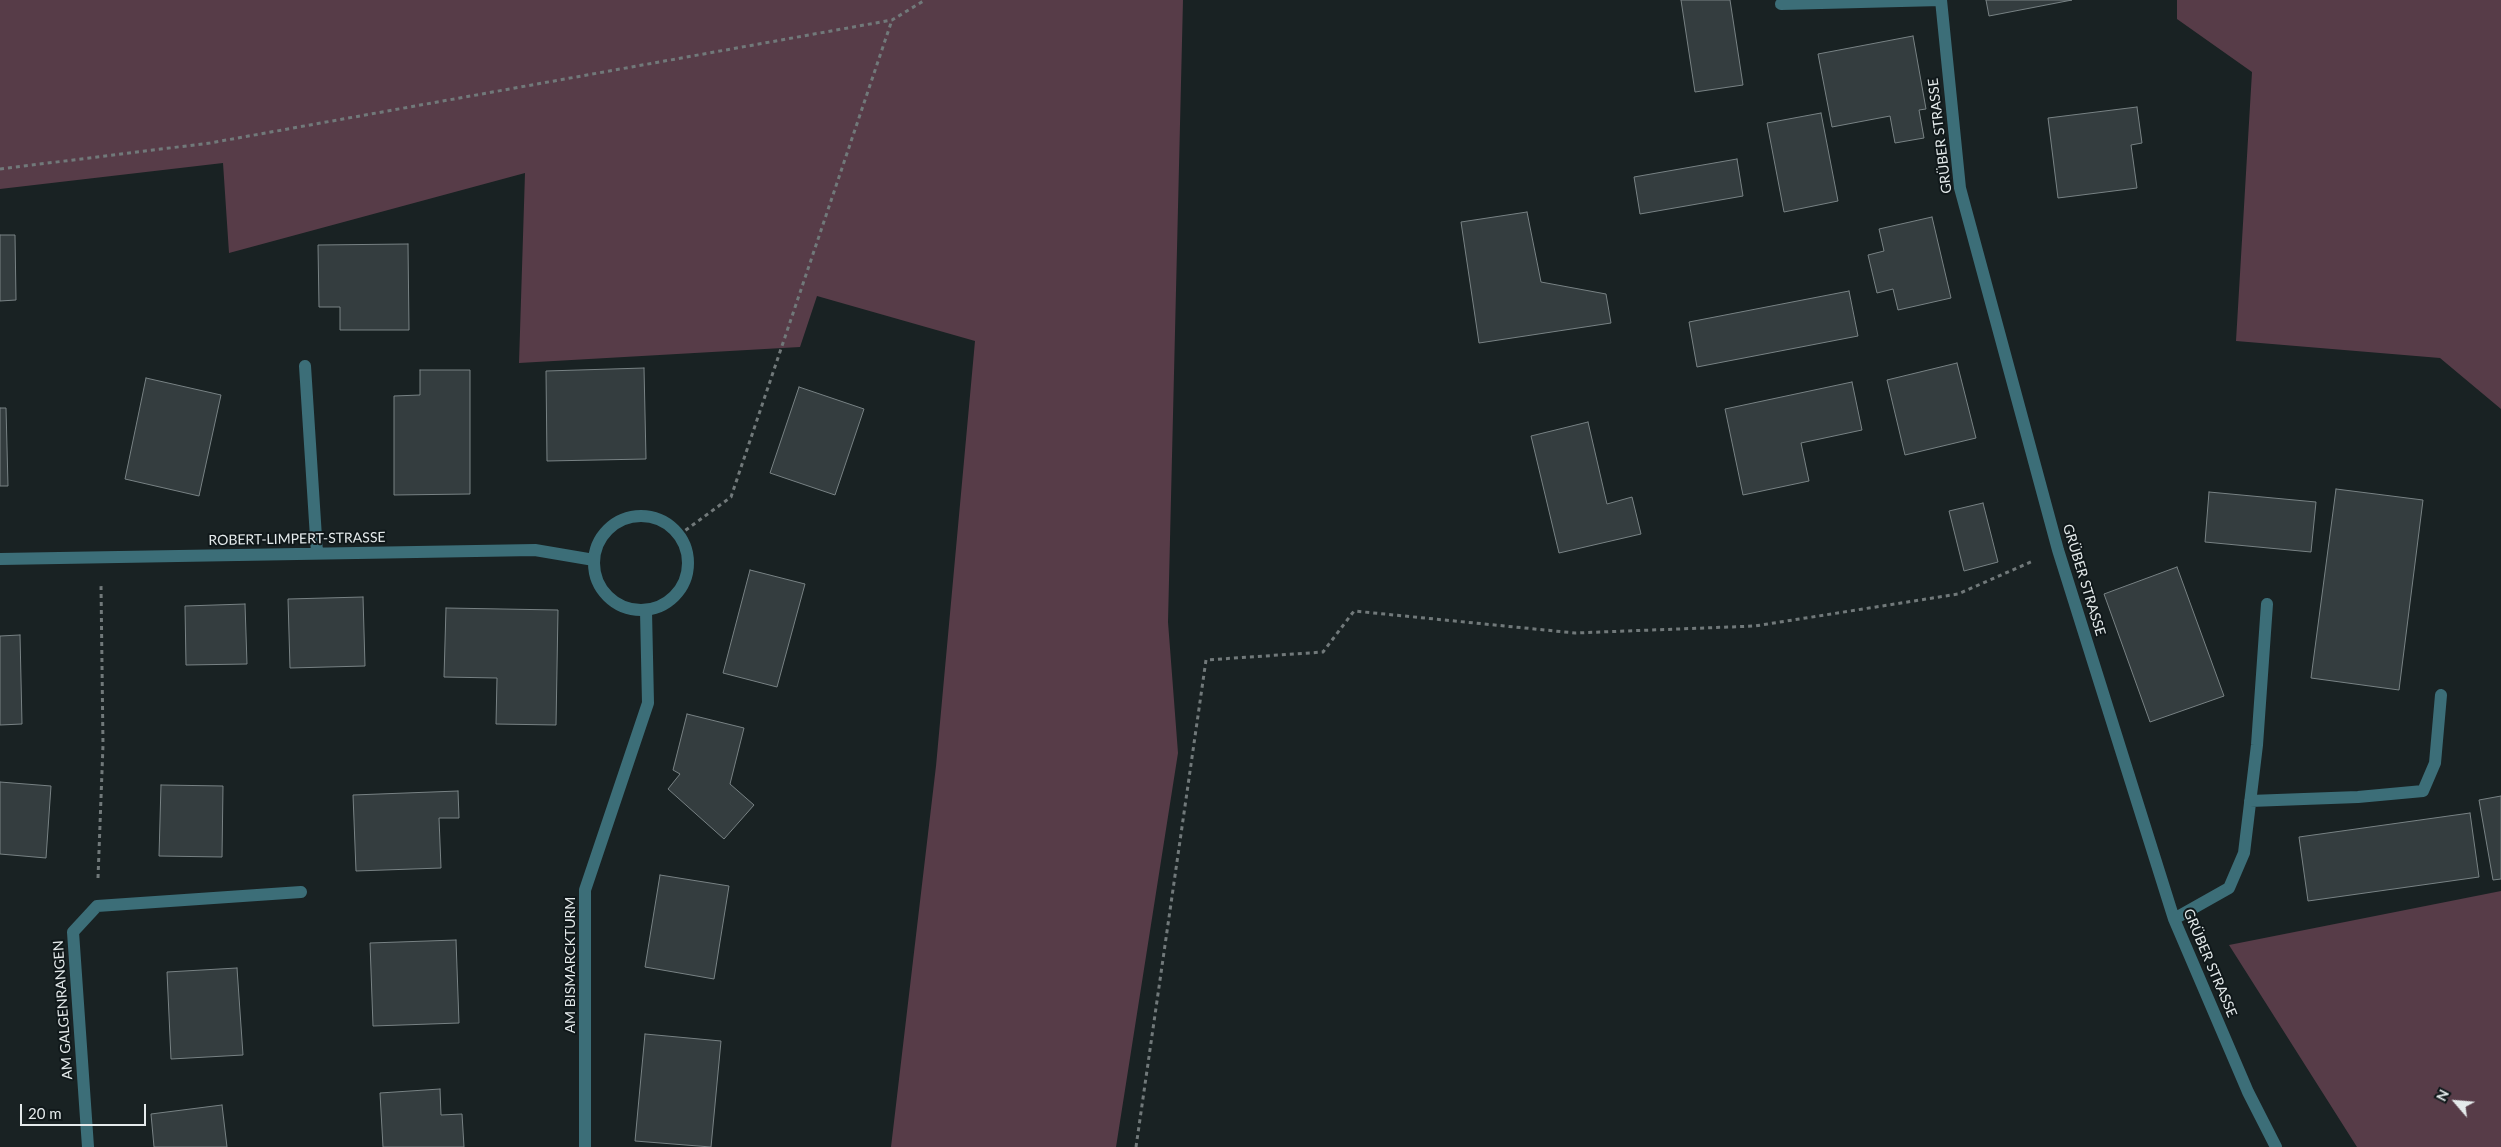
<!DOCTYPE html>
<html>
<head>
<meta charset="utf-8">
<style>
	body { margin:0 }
	#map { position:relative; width:2501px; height:1147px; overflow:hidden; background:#192223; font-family:Lato,sans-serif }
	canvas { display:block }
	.north { position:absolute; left:2431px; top:1077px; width:50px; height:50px; -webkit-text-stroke:4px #10181a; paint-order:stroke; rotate:297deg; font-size:14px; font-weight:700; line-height:20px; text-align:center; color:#e4eaeb }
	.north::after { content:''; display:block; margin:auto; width:18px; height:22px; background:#e4eaeb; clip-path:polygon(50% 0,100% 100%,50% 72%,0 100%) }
	.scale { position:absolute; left:20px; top:1104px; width:126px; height:22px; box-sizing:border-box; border:2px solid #e4eaeb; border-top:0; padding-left:6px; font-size:15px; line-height:18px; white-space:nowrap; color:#e4eaeb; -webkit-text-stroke:4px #10181a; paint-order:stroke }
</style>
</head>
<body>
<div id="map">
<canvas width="2501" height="1147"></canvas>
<div class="north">N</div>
<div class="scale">20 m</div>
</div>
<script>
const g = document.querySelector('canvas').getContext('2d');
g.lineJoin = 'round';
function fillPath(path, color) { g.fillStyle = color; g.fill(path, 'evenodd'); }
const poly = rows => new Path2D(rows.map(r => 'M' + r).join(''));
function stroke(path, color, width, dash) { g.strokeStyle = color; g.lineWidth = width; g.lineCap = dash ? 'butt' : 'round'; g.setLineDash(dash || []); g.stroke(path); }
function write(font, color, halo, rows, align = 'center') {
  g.font = font + ' Lato,sans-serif'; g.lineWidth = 4; g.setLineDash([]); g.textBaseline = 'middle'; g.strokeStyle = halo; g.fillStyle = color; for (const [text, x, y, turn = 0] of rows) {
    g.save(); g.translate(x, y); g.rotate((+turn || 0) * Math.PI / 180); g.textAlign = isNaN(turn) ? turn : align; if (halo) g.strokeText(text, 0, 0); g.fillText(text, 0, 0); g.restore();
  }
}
fillPath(poly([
	[0,0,1183,0,1168,622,1178,753,1116,1147,891,1147,936,766,975,341,817,296,800,347,519,363,525,173,229,253,223,163,0,189],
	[2177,0,2501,0,2501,409,2440,358,2236,341,2252,72,2177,19],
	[2501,891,2501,1147,2357,1147,2229,945]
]), '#573c48');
const building = poly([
	[1681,0,1730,0,1743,85,1695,92,1681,0],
	[1986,0,2072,0,1989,16,1986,0],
	[1913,36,1926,109,1919,110,1924,138,1895,143,1890,116,1832,127,1818,54,1913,36],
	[2137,107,2142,143,2131,145,2137,188,2058,198,2048,118,2137,107],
	[1821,113,1838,201,1784,212,1767,123,1821,113],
	[1737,159,1743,196,1640,214,1634,177,1737,159],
	[1527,212,1541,282,1606,294,1611,323,1479,343,1461,222,1527,212],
	[1932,217,1951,298,1898,310,1893,289,1877,293,1868,255,1884,251,1879,229,1932,217],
	[0,235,15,235,16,300,0,301,0,235],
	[408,244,409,330,340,330,340,307,319,307,318,245,408,244],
	[1849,291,1858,336,1697,367,1689,322,1849,291],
	[1957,363,1976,438,1905,455,1887,380,1957,363],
	[644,368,646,459,547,461,546,371,644,368],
	[420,370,470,370,470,494,394,495,394,396,420,395,420,370],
	[146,378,221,395,199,496,125,479,146,378],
	[1852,382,1862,430,1801,443,1809,481,1743,495,1725,409,1852,382],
	[799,387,864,409,835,495,770,473,799,387],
	[0,408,6,408,8,486,0,486,0,408],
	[1588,422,1607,504,1632,497,1641,534,1559,553,1531,436,1588,422],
	[2336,489,2423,500,2399,690,2311,678,2336,489],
	[2209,492,2316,502,2311,552,2205,542,2209,492],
	[1983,503,1998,562,1964,571,1949,511,1983,503],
	[2177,567,2224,696,2150,722,2104,594,2177,567],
	[750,570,805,584,777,687,723,673,750,570],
	[363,597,365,666,290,668,288,599,363,597],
	[245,604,247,664,186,665,185,606,245,604],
	[446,608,558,610,556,725,496,724,497,678,444,677,446,608],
	[20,635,22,724,0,725,0,636,20,635],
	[687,714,744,728,730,784,754,805,724,839,668,789,680,774,673,770,687,714],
	[0,782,51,786,46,858,0,854,0,782],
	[161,785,223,786,222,857,159,856,161,785],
	[458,791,459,818,439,818,441,868,356,871,353,795,458,791],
	[2501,796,2501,879,2493,880,2479,800,2501,796],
	[2470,813,2479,877,2308,901,2299,837,2470,813],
	[660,875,729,886,714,979,645,967,660,875],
	[456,940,459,1023,373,1026,370,943,456,940],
	[237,968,243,1055,171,1059,167,972,237,968],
	[645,1034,721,1041,711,1147,635,1141,645,1034],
	[440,1089,441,1115,462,1114,464,1147,383,1147,380,1093,440,1089],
	[222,1105,227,1147,154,1147,151,1114,222,1105]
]);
fillPath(building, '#343d3f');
stroke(building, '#788284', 1);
stroke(poly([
	[0,169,210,143,892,20,925,0],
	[679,535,731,497,892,20],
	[98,878,103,745,101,585],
	[1136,1147,1206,660,1323,652,1354,611,1575,633,1755,626,1958,594,2033,561]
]), '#71797a', 3, [4, 4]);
stroke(poly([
	[1941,0,1960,188,2058,550,2174,919,2248,1092,2276,1147],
	[1781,4,1941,0],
	[305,366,317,553],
	'594 563a47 47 0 1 1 94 0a47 47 0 1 1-94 0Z',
	[0,559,535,550,594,560],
	[2250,801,2358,797,2423,791,2435,763,2441,695],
	[2174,919,2229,888,2244,853,2257,745,2267,604],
	[88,1147,73,932,97,906,301,892],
	[585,1147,585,890,648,703,646,611]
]), '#3c6e78', 12);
write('14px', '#e4eaeb', '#10181a', [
	["GRÜBER STRASSE",1940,136,-97],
	["ROBERT-LIMPERT-STRASSE",297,539,-1],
	["GRÜBER STRASSE",2084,580,73],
	["GRÜBER STRASSE",2210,963,67],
	["AM BISMARCKTURM",570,965,-90],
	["AM GALGENRANGEN",63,1010,-94]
]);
</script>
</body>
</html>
